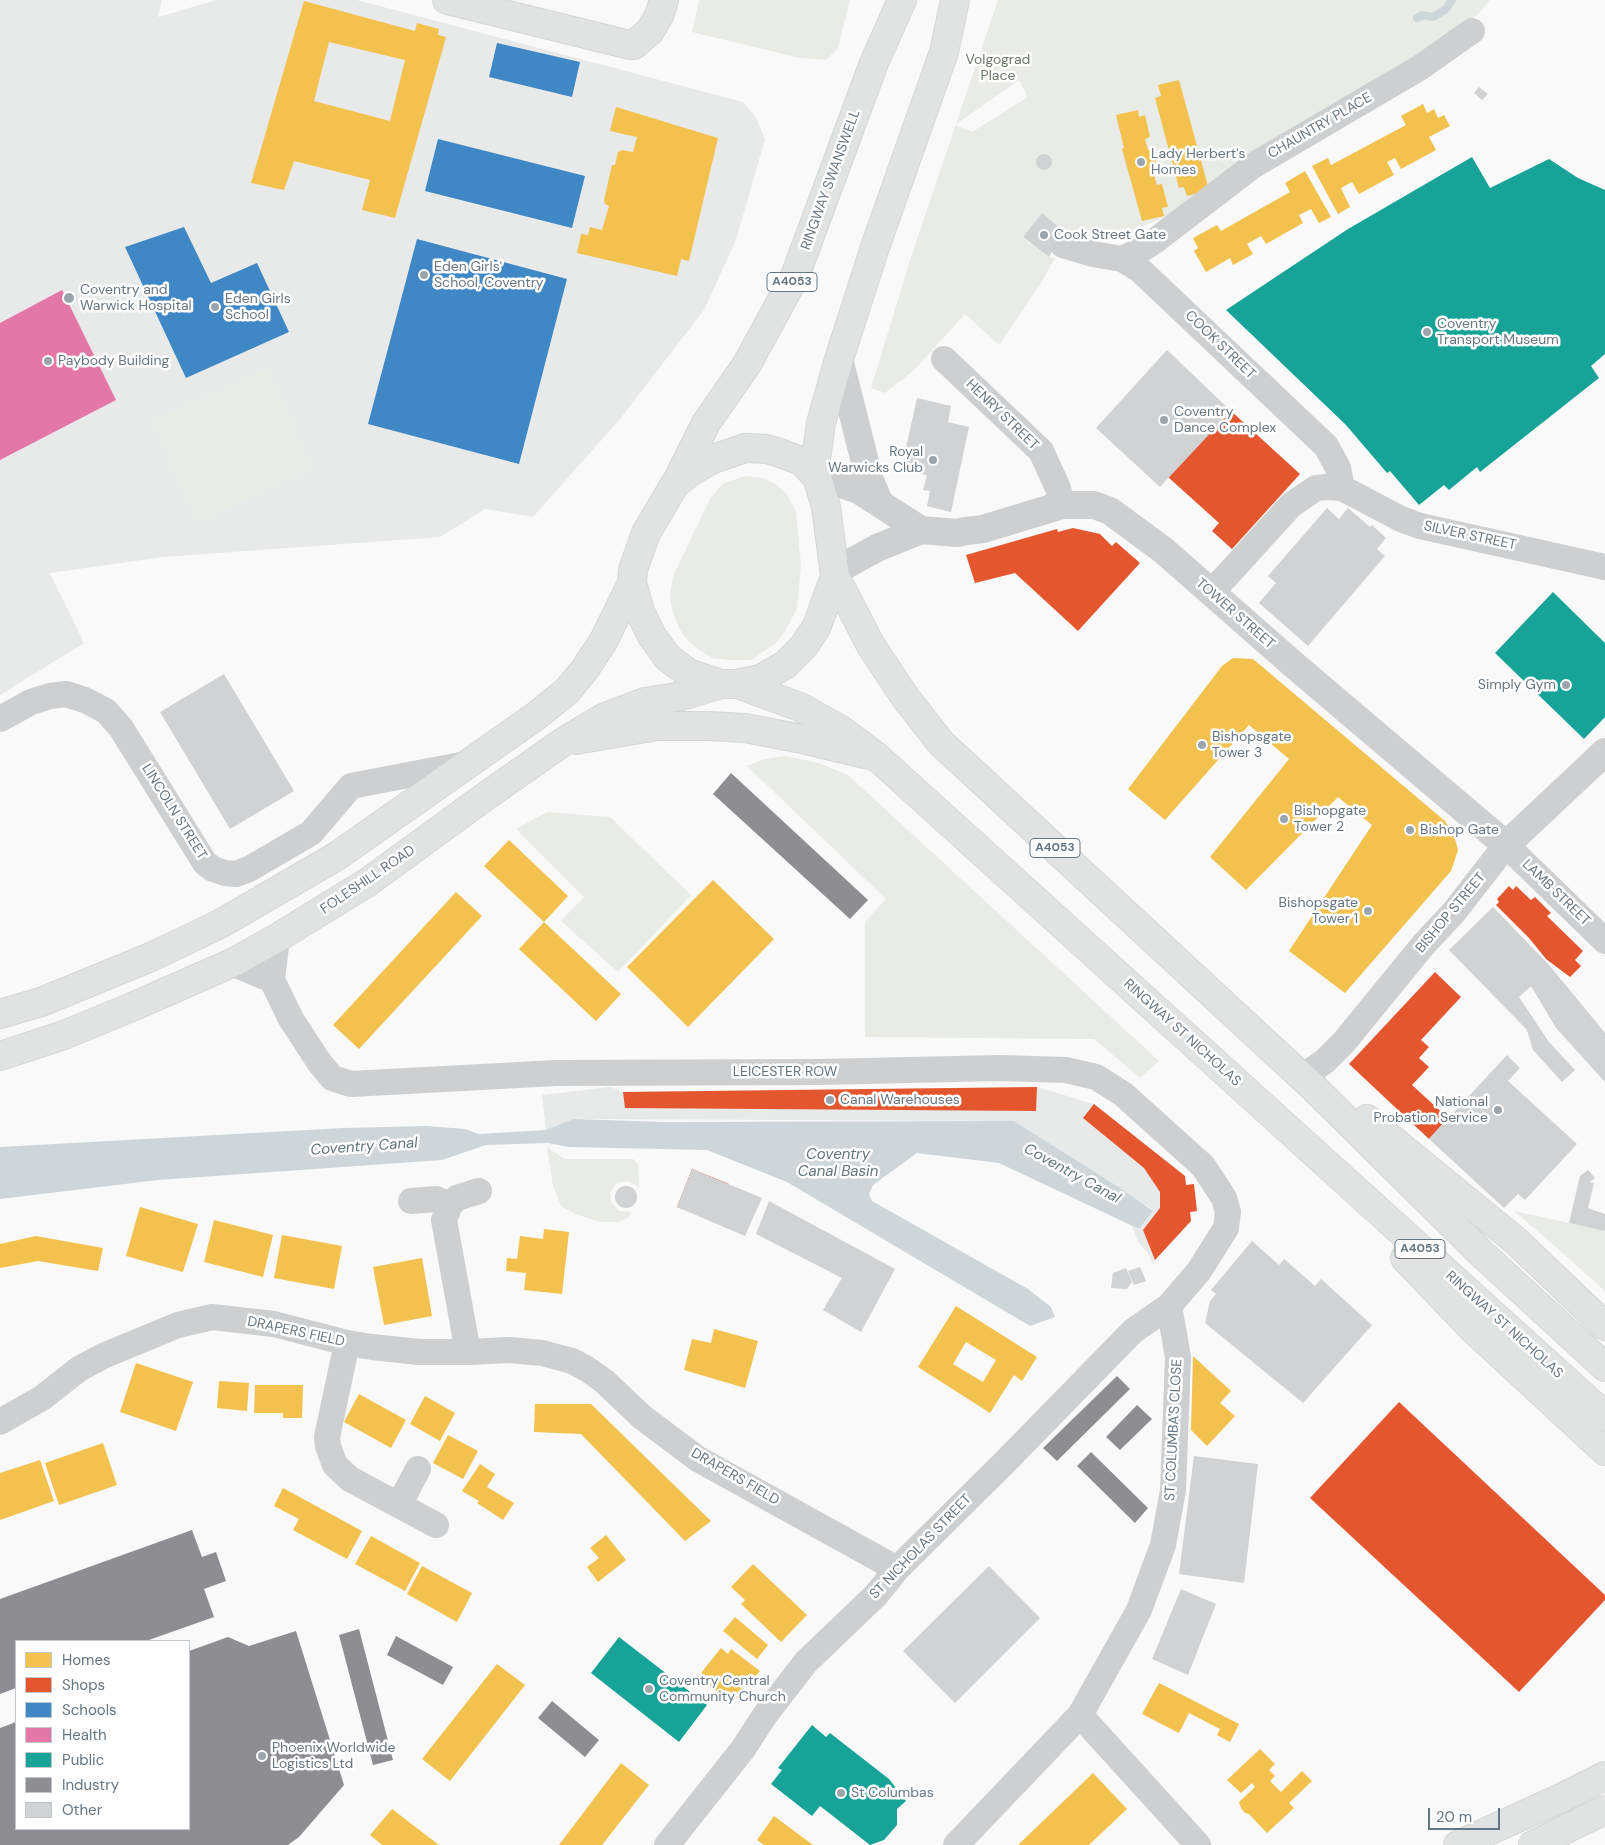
<!DOCTYPE html>
<html>
<head>
<meta charset="utf-8">
<style>
	body { margin:0 }
	#map { position:relative; width:1605px; height:1845px; overflow:hidden; background:#f9f9f9; font-family:"DM Sans",sans-serif }
	canvas { display:block }
	.legend { position:absolute; left:15px; top:1640px; width:175px; height:190px; box-sizing:border-box; background:#fff; border:1px solid #c1c8cd; margin:0; padding:6px 9px; list-style:none; font-size:15px; color:#657683 }
	.legend li { display:flex; align-items:center; gap:10px; height:25px }
	.legend b { width:25px; border:1px solid #c1c8cd }
	.scale { position:absolute; left:1428px; top:1808px; width:72px; height:22px; box-sizing:border-box; border:2px solid #657683; border-top:0; padding-left:6px; font-size:15px; line-height:18px; white-space:nowrap; color:#657683; -webkit-text-stroke:4px #fff; paint-order:stroke }
</style>
</head>
<body>
<div id="map">
<canvas width="1605" height="1845"></canvas>
<ul class="legend">
<li><b style="height:14px;background:#f2c14e"></b>Homes</li>
<li><b style="height:14px;background:#e4572e"></b>Shops</li>
<li><b style="height:14px;background:#3f88c5"></b>Schools</li>
<li><b style="height:14px;background:#e377a8"></b>Health</li>
<li><b style="height:14px;background:#17a398"></b>Public</li>
<li><b style="height:14px;background:#8d8d92"></b>Industry</li>
<li><b style="height:14px;background:#d0d2d3"></b>Other</li>
</ul>
<div class="scale">20 m</div>
</div>
<script>
const g = document.querySelector('canvas').getContext('2d');
g.lineJoin = 'round';
function fillPath(path, color) { g.fillStyle = color; g.fill(path, 'evenodd'); }
const poly = rows => new Path2D(rows.map(r => 'M' + r).join(''));
function stroke(path, color, width, dash) { g.strokeStyle = color; g.lineWidth = width; g.lineCap = dash ? 'butt' : 'round'; g.setLineDash(dash || []); g.stroke(path); }
function write(font, color, halo, rows, align = 'center') {
  g.font = font + ' "DM Sans",sans-serif'; g.lineWidth = 5; g.setLineDash([]); g.textBaseline = 'middle'; g.strokeStyle = halo; g.fillStyle = color; for (const [text, x, y, turn = 0] of rows) {
    g.save(); g.translate(x, y); g.rotate((+turn || 0) * Math.PI / 180); g.textAlign = isNaN(turn) ? turn : align; if (halo) g.strokeText(text, 0, 0); g.fillText(text, 0, 0); g.restore();
  }
}
fillPath(poly([
	[0,0,162,0,158,17,217,0,357,0,743,102,755,116,765,139,736,240,704,310,620,419,533,517,485,509,440,537,163,557,50,573,84,643,0,695],
	[610,1087,624,1092,1037,1087,1094,1104,1185,1176,1187,1185,1194,1186,1197,1211,1190,1212,1191,1221,1155,1260,1153,1265,1147,1252,1138,1242,1132,1226,1139,1229,1153,1210,1125,1191,1014,1121,573,1119,546,1130,542,1095]
]), '#e8e9e9');
fillPath(poly([
	[699,0,850,0,838,48,826,60,800,58,692,32],
	[998,0,1490,0,1478,14,1461,27,1163,218,1131,231,1096,240,1076,237,1064,232,1041,214,1023,238,1049,257,1055,258,1039,286,999,345,965,314,913,371,885,393,871,388,912,254],
	[1019,80,1028,97,972,132,955,125],
	[268,368,313,469,197,522,152,421],
	[745,476,763,478,774,483,787,494,796,512,801,565,797,609,784,633,775,644,751,660,729,660,712,658,695,647,683,635,673,614,670,597,673,576,710,499,722,484],
	[785,756,819,763,848,775,1159,1061,1140,1078,1094,1039,865,1037,865,922,886,899,747,766,764,759],
	[547,812,610,817,691,895,618,972,561,921,584,897,516,829],
	[547,1147,565,1159,633,1159,638,1165,639,1187,628,1181,617,1183,610,1192,611,1202,619,1211,631,1212,628,1218,618,1222,601,1222,575,1214,561,1206,553,1186],
	[1514,1211,1605,1231,1605,1291,1548,1240]
]), '#e8ebe6');
fillPath(poly([
	[573,1119,665,1122,1014,1121,1125,1191,1153,1211,1139,1229,999,1163,917,1153,873,1185,869,1194,872,1201,1028,1289,1051,1307,1055,1317,1030,1326,787,1182,707,1150,569,1147,548,1143,486,1145,442,1160,158,1180,0,1199,0,1147,343,1128,427,1126,465,1129,479,1134,546,1130]
]), '#ced6d9');
fillPath(poly([
	[304,1,415,31,417,23,439,29,438,35,446,37,395,218,362,210,370,180,294,161,284,190,251,183],
	[329,42,405,60,390,121,314,101],
	[1179,80,1209,190,1187,196,1184,187,1179,188,1155,98,1161,96,1158,85],
	[1423,104,1427,113,1434,109,1438,118,1444,115,1450,126,1429,137,1436,150,1401,169,1395,158,1387,162,1394,175,1359,194,1352,182,1341,188,1350,207,1338,214,1312,166,1328,158,1331,165,1406,125,1401,116],
	[616,107,718,138,689,261,681,259,677,276,577,253,581,234,588,235,590,227,602,230,609,206,605,204,604,200,612,165,615,165,618,152,622,150,633,152,637,137,610,131],
	[1138,110,1139,117,1145,115,1150,137,1145,139,1148,150,1153,149,1159,174,1154,175,1157,185,1162,184,1168,207,1162,208,1164,216,1142,221,1122,149,1124,148,1116,115],
	[1305,171,1331,217,1319,223,1311,209,1299,215,1303,223,1266,244,1261,236,1247,244,1253,254,1233,265,1230,258,1206,272,1194,251,1198,248,1193,238,1217,225,1221,231,1290,192,1285,183],
	[1233,658,1253,659,1445,821,1454,835,1458,850,1451,871,1345,993,1289,951,1372,825,1338,797,1246,890,1210,857,1289,759,1249,725,1165,820,1128,789,1222,666],
	[509,840,568,896,544,922,484,866],
	[713,880,774,939,688,1027,627,967],
	[456,892,482,916,359,1049,333,1025],
	[544,922,621,994,596,1021,519,949],
	[140,1207,198,1224,183,1272,126,1256],
	[214,1220,273,1235,263,1277,204,1262],
	[544,1229,569,1232,562,1294,524,1290,526,1273,506,1271,507,1258,517,1259,520,1236,543,1239],
	[282,1235,342,1246,334,1289,274,1278],
	[36,1236,103,1248,98,1271,38,1261,0,1268,0,1244],
	[422,1258,432,1316,384,1325,373,1267],
	[956,1306,1037,1357,1022,1381,1014,1375,990,1413,918,1367],
	[966,1342,996,1360,983,1382,953,1364],
	[714,1329,758,1341,745,1388,684,1370,692,1339,711,1343],
	[1193,1356,1231,1391,1220,1403,1235,1416,1207,1446,1191,1430],
	[136,1363,193,1382,176,1431,120,1412],
	[219,1381,249,1383,247,1411,217,1408],
	[255,1385,303,1385,302,1418,283,1418,283,1413,254,1413],
	[359,1394,406,1420,391,1448,344,1422],
	[425,1396,455,1413,440,1441,410,1424],
	[535,1404,591,1404,711,1521,685,1541,581,1434,534,1432],
	[448,1435,478,1451,463,1479,433,1463],
	[103,1443,117,1485,59,1505,45,1463],
	[40,1460,54,1501,0,1520,0,1473],
	[480,1464,495,1474,487,1487,514,1503,503,1520,477,1503,479,1501,462,1491],
	[283,1488,362,1531,347,1559,293,1530,299,1519,274,1506],
	[606,1535,626,1560,598,1582,587,1567,599,1558,590,1548],
	[371,1536,420,1563,405,1591,355,1564],
	[753,1564,807,1615,781,1642,741,1604,745,1600,731,1587],
	[422,1566,472,1593,457,1622,407,1594],
	[735,1617,768,1645,757,1659,723,1631],
	[721,1648,728,1654,731,1649,760,1671,752,1681,743,1675,736,1684,743,1690,732,1703,706,1683,710,1679,701,1673],
	[497,1664,525,1685,450,1781,422,1759],
	[1159,1683,1239,1724,1230,1742,1217,1735,1220,1729,1189,1713,1179,1733,1142,1714],
	[1260,1749,1275,1764,1269,1770,1275,1776,1270,1781,1281,1792,1302,1771,1312,1781,1289,1803,1294,1808,1267,1833,1249,1814,1245,1813,1241,1808,1239,1802,1255,1787,1252,1783,1241,1793,1227,1780],
	[621,1763,649,1785,602,1845,559,1845],
	[1093,1773,1127,1809,1109,1826,1089,1845,1018,1845],
	[392,1809,439,1845,382,1845,370,1835],
	[774,1816,813,1845,764,1845,757,1840]
]), '#f2c14e');
fillPath(poly([
	[1231,411,1300,474,1232,549,1212,531,1219,523,1168,477],
	[1073,528,1100,534,1112,546,1116,542,1140,563,1078,631,1015,573,975,583,966,555,1057,529,1058,532],
	[1509,886,1513,890,1516,886,1531,900,1535,897,1551,913,1547,916,1583,951,1575,960,1581,966,1570,977,1546,959,1529,938,1496,905,1499,902,1497,899],
	[1435,972,1461,997,1421,1040,1429,1047,1419,1058,1429,1067,1412,1085,1448,1118,1429,1139,1349,1064],
	[1037,1087,1036,1111,625,1108,623,1092],
	[1094,1104,1185,1176,1186,1185,1194,1184,1197,1211,1190,1212,1191,1221,1155,1260,1143,1230,1160,1208,1160,1192,1144,1168,1083,1118],
	[692,1169,729,1184,714,1221,677,1207],
	[1399,1402,1605,1595,1605,1600,1519,1692,1310,1498]
]), '#e4572e');
fillPath(poly([
	[497,43,580,62,572,97,489,77],
	[438,139,585,176,572,228,425,191],
	[184,227,211,283,257,263,289,332,186,378,125,247],
	[417,239,567,279,519,464,368,424]
]), '#3f88c5');
fillPath(poly([
	[62,290,116,400,0,460,0,323]
]), '#e377a8');
fillPath(poly([
	[1472,157,1490,188,1549,159,1578,178,1605,190,1605,354,1591,366,1599,378,1480,472,1477,467,1449,490,1444,485,1419,505,1390,471,1387,473,1346,425,1226,310,1348,229],
	[1553,592,1605,643,1605,717,1584,739,1495,653],
	[619,1637,707,1705,679,1742,591,1673],
	[812,1725,826,1737,830,1733,889,1779,906,1801,897,1809,897,1825,884,1840,870,1845,820,1806,812,1816,771,1784,782,1770,778,1768]
]), '#17a398');
fillPath(poly([
	[731,773,868,900,850,919,713,794],
	[1117,1376,1130,1389,1057,1461,1043,1448],
	[1137,1405,1152,1419,1120,1450,1106,1437],
	[1091,1452,1148,1508,1135,1523,1077,1466],
	[192,1530,202,1557,216,1552,226,1581,204,1589,214,1617,146,1641,16,1641,16,1688,0,1694,0,1599],
	[359,1629,393,1760,373,1765,339,1635],
	[296,1631,344,1785,299,1837,288,1845,0,1845,0,1728,16,1722,16,1829,189,1829,189,1651,228,1637,249,1646],
	[396,1636,453,1667,443,1685,387,1655],
	[552,1701,599,1740,585,1757,538,1718]
]), '#8d8d92');
stroke(poly([
	[1417,18,1422,15,1433,17,1446,9,1452,0]
]), '#ced6d9', 8);
fillPath(poly([
	[1479,87,1488,94,1482,100,1474,93],
	'1036 162a8 8 0 1 1 16 0a8 8 0 1 1-16 0Z',
	[1042,213,1064,232,1049,257,1023,237],
	[1167,350,1231,411,1160,487,1096,428],
	[917,398,951,406,948,422,969,427,951,512,927,506,930,491,923,490,927,475,901,470],
	[1327,508,1339,519,1348,508,1370,527,1372,525,1386,538,1377,549,1385,556,1308,646,1259,603,1276,583,1268,576],
	[224,674,294,791,230,829,160,712],
	[1493,907,1550,966,1605,1033,1605,1082,1556,1028,1531,986,1519,997,1549,1042,1575,1070,1562,1082,1533,1050,1527,1030,1449,950],
	[1507,1055,1520,1068,1508,1081,1577,1144,1525,1200,1518,1194,1504,1208,1429,1139],
	[692,1169,762,1198,745,1236,677,1207],
	[1588,1170,1595,1178,1590,1182,1594,1183,1588,1208,1605,1214,1605,1231,1569,1223,1580,1176],
	'615 1197a11 11 0 1 1 22 0a11 11 0 1 1-22 0Z',
	[769,1201,895,1269,861,1332,823,1310,842,1278,756,1234],
	[1252,1241,1279,1265,1284,1259,1315,1286,1321,1279,1372,1325,1303,1403,1205,1323,1210,1301,1216,1294,1211,1290],
	[1140,1267,1146,1281,1134,1285,1128,1271],
	[1126,1268,1132,1282,1127,1289,1111,1288,1113,1273],
	[1194,1456,1258,1464,1244,1583,1179,1574],
	[989,1566,1040,1618,955,1703,903,1651],
	[1181,1589,1216,1604,1188,1675,1152,1659]
]), '#d0d2d3');
const secondary = poly([
	[447,0,630,45,634,45,650,31,659,16,664,0],
	[576,740,657,726,709,726,745,728,797,738,877,757],
	[0,1014,41,1002,151,957,220,924,337,856,536,716,567,691,585,669,604,640,632,583],
	[0,1056,64,1035,132,1007,232,963,277,938,368,882,486,796,563,742,603,718,645,702,682,696,721,684],
	[1458,1845,1561,1798,1605,1776],
	[1533,1845,1605,1810]
]);
const trunk = poly([
	[745,448,767,449,780,453,801,461,817,477,826,507,835,576,817,626,804,646,785,665,760,679,737,684,721,684,688,673,667,657,652,636,641,614,632,583,633,570,646,533,675,484,690,472,713,459,745,448],
	[814,473,821,423,839,359,875,247,944,52,955,0],
	[677,481,706,423,747,364,795,276,874,63,902,0],
	[835,576,870,644,905,697,941,743,1314,1088,1482,1254,1605,1367],
	[737,684,800,707,841,730,877,757,1605,1416],
	[1367,1119,1516,1241,1605,1326],
	[1405,1258,1474,1330,1605,1451]
]);
stroke(secondary, '#d5d6d7', 30);
stroke(trunk, '#d5d6d6', 30);
stroke(poly([
	[1063,245,1093,254,1122,259,1140,270,1326,446,1338,468,1342,488],
	[1122,259,1139,251,1156,240,1254,165,1421,67,1472,31],
	[944,359,1041,451,1058,488,1062,505],
	[1211,593,1291,505,1316,488,1327,487,1342,488,1401,519,1420,526,1605,567],
	[0,719,31,702,50,696,66,694,85,700,106,711,121,728,205,863,213,869,225,873,236,874,249,869,311,833,351,786,466,764],
	[277,938,272,980,291,1019,319,1062,332,1078,351,1084,556,1073,819,1072,1000,1068,1066,1070,1096,1077,1123,1094,1203,1166,1224,1198,1228,1212,1226,1228,1199,1271,1169,1306,1133,1331,1005,1462,897,1569,876,1595,806,1662,765,1715,743,1749,667,1845],
	[232,963,272,980],
	[1302,1077,1325,1061,1344,1042,1424,944,1454,912,1506,845,1605,941],
	[411,1201,436,1199,450,1205],
	[347,1343,327,1437,328,1446,335,1465,350,1479,436,1525],
	[468,1352,444,1220,450,1205,457,1198,479,1191],
	[0,1422,42,1398,79,1369,103,1356,178,1325,212,1317,274,1324,347,1343,372,1347,419,1352,468,1352,509,1350,542,1353,572,1361,587,1369,604,1381,642,1417,698,1459,897,1569],
	[399,1505,418,1469],
	[1080,1715,1198,1845],
	[956,1845,1080,1715,1139,1610,1163,1545,1173,1490,1178,1357,1169,1306]
]), '#cecfd0', 26);
stroke(poly([
	[839,359,869,478,879,502],
	[817,477,857,489,921,530],
	[835,571,877,548,921,530,957,533,966,531,983,529,1062,505,1094,505,1110,511,1163,550,1294,665,1506,845,1605,752]
]), '#cecfd0', 28);
stroke(secondary, '#e1e2e2', 28);
stroke(trunk, '#e1e2e2', 28);
for (const [x, y, r, color] of [
	[1141,162,5,"#99a4ac"],
	[1044,235,5,"#99a4ac"],
	[424,275,5,"#99a4ac"],
	[69,298,6,"#99a4ac"],
	[215,307,5,"#99a4ac"],
	[1427,332,5,"#99a4ac"],
	[48,361,5,"#99a4ac"],
	[1164,420,5,"#99a4ac"],
	[933,460,5,"#99a4ac"],
	[1566,685,5,"#99a4ac"],
	[1202,745,5,"#99a4ac"],
	[1284,819,5,"#99a4ac"],
	[1410,830,5,"#99a4ac"],
	[1368,911,5,"#99a4ac"],
	[830,1100,5,"#99a4ac"],
	[1498,1110,5,"#99a4ac"],
	[649,1689,5,"#99a4ac"],
	[262,1756,5,"#99a4ac"],
	[841,1793,5,"#99a4ac"]
]) { const dot = new Path2D(); dot.arc(x, y, r, 0, 2 * Math.PI); g.fillStyle = color; g.fill(dot); stroke(dot, '#fff', 2); }
for (const [x, y, w] of [
	[792,282,50],
	[1055,848,50],
	[1420,1249,50]
]) { const box = new Path2D(); box.roundRect(x - w / 2, y - 9.5, w, 19, 4); g.fillStyle = '#fff'; g.fill(box); stroke(box, '#657683', 1); }
write('bold 12px', '#657683', null, [
	["A4053",792,282],
	["A4053",1055,848],
	["A4053",1420,1249]
]);
write('14px', '#687a64', '#fff', [
	["Volgograd",998,60],
	["Place",998,76]
]);
write('14px', '#657683', '#fff', [
	["CHAUNTRY PLACE",1320,126,-30],
	["RINGWAY SWANSWELL",831,180,-70],
	["COOK STREET",1220,345,44],
	["HENRY STREET",1002,415,44],
	["SILVER STREET",1470,536,12],
	["TOWER STREET",1235,614,41],
	["LINCOLN STREET",174,812,58],
	["FOLESHILL ROAD",368,880,-34],
	["LAMB STREET",1556,893,44],
	["BISHOP STREET",1451,913,-50],
	["RINGWAY ST NICHOLAS",1182,1033,42],
	["LEICESTER ROW",785,1072],
	["RINGWAY ST NICHOLAS",1504,1325,42],
	["DRAPERS FIELD",296,1332,12],
	["ST COLUMBA'S CLOSE",1174,1430,-87],
	["DRAPERS FIELD",735,1477,30],
	["ST NICHOLAS STREET",921,1547,-46]
]);
write('14px', '#657683', '#fff', [
	["Lady Herbert's",1151,154],
	["Homes",1151,170],
	["Cook Street Gate",1054,235],
	["Eden Girls'",434,267],
	["School, Coventry",434,283],
	["Coventry and",80,290],
	["Warwick Hospital",80,306],
	["Eden Girls",225,299],
	["School",225,315],
	["Coventry",1437,324],
	["Transport Museum",1437,340],
	["Paybody Building",58,361],
	["Coventry",1174,412],
	["Dance Complex",1174,428],
	["Royal",923,452,"right"],
	["Warwicks Club",923,468,"right"],
	["Simply Gym",1556,685,"right"],
	["Bishopsgate",1212,737],
	["Tower 3",1212,753],
	["Bishopgate",1294,811],
	["Tower 2",1294,827],
	["Bishop Gate",1420,830],
	["Bishopsgate",1358,903,"right"],
	["Tower 1",1358,919,"right"],
	["Canal Warehouses",840,1100],
	["National",1488,1102,"right"],
	["Probation Service",1488,1118,"right"],
	["Coventry Central",659,1681],
	["Community Church",659,1697],
	["Phoenix Worldwide",272,1748],
	["Logistics Ltd",272,1764],
	["St Columbas",851,1793]
], 'left');
write('italic 15px', '#60757c', '#fff', [
	["Coventry Canal",364,1147,-4],
	["Coventry",838,1155],
	["Canal Basin",838,1172],
	["Coventry Canal",1072,1174,29]
]);
</script>
</body>
</html>
